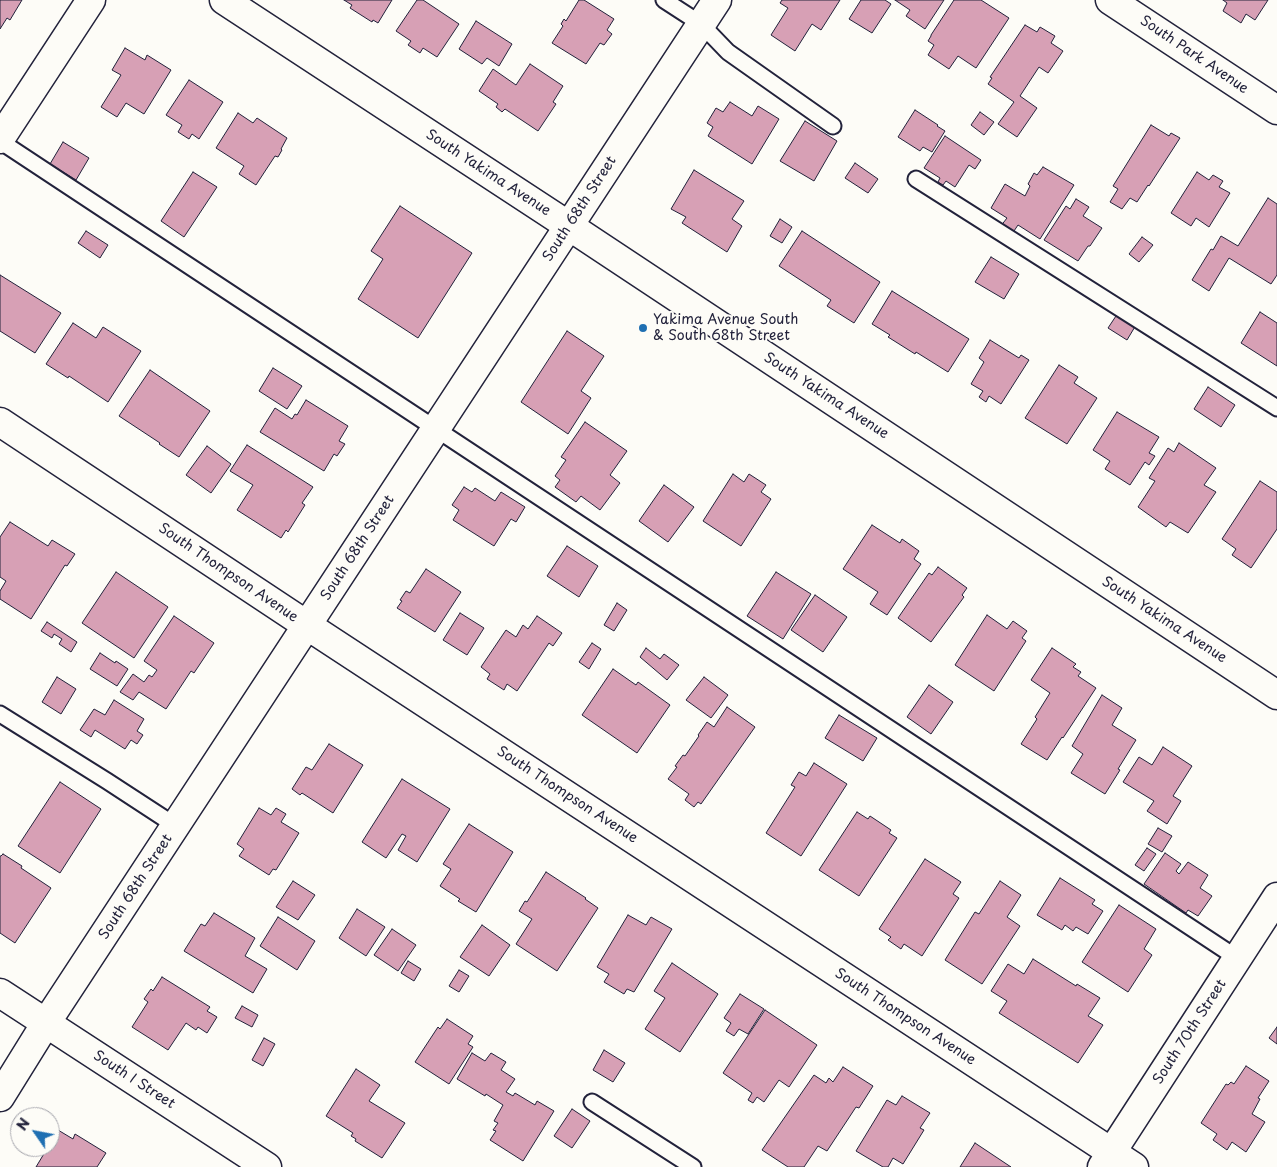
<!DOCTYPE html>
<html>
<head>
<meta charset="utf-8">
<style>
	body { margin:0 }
	#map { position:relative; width:1277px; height:1167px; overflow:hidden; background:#fdfcf7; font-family:"Playpen Sans",sans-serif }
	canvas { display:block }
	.north { position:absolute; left:10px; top:1107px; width:50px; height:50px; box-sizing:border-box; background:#fdfcf7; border:1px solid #a5a5ac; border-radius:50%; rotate:303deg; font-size:14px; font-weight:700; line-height:20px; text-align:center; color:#22223b }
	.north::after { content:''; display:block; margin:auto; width:18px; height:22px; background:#1f6fb2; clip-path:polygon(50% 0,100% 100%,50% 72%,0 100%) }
</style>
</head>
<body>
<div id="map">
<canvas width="1277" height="1167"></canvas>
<div class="north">N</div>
</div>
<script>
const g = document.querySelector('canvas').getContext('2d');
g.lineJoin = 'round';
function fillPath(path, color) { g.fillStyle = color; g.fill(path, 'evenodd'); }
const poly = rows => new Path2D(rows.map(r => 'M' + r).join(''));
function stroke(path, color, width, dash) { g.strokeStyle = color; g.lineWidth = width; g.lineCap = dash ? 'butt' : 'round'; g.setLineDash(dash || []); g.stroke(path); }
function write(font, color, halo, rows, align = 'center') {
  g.font = font + ' "Playpen Sans",sans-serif'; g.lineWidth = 4; g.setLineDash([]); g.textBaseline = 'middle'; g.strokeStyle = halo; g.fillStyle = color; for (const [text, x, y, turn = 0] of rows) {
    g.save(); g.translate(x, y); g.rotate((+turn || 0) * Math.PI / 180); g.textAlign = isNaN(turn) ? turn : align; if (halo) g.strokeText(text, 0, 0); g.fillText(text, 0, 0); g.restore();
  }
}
const building = poly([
	[0,0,22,0,10,20,7,18,0,29,0,0],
	[344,0,392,0,378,23,373,20,372,22,350,8,352,5,344,0],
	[417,0,423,0,459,24,437,57,423,48,420,53,408,45,411,41,396,31,417,0],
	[579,0,584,0,614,19,607,30,612,34,604,45,600,43,586,64,552,43,563,26,561,24,564,19,566,21,579,0],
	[782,0,840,0,821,30,812,24,795,51,771,35,788,8,780,3,782,0],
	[861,0,885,0,891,4,872,33,849,19,861,0],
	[895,0,944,0,925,29,906,16,910,10,895,0],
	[954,0,981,0,1009,18,976,68,958,56,949,69,928,55,934,45,928,41,931,36,931,35,954,0],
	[1223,0,1268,0,1255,20,1246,14,1241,23,1223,11,1227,3,1223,0],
	[476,21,512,44,499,66,487,58,482,64,459,49,476,21],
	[1025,25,1037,32,1040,27,1055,36,1051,43,1063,51,1048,73,1039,67,1020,96,1037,108,1017,137,998,124,1014,102,988,84,992,78,990,77,1025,25],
	[125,48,145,60,147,55,171,70,144,114,126,103,117,117,101,107,121,75,112,70,125,48],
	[530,64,563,86,553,102,556,104,538,131,505,109,502,112,496,107,498,104,479,91,493,69,516,85,530,64],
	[189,80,223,102,199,139,192,134,189,139,178,132,182,125,166,115,189,80],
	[730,102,752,116,758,106,779,119,752,164,708,136,713,127,707,123,716,108,723,112,730,102],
	[915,110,938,125,937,126,945,131,932,152,923,147,920,151,898,137,915,110],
	[980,112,994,122,984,135,971,125,980,112],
	[238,113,253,123,257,118,287,138,281,149,282,150,278,157,275,156,256,185,239,174,244,166,216,148,238,113],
	[805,121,837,141,814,181,780,161,805,121],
	[1151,125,1169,136,1171,133,1180,138,1149,186,1148,185,1137,202,1130,198,1122,209,1110,202,1118,189,1113,186,1151,125],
	[945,136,981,160,975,169,969,165,955,187,946,181,943,185,938,182,940,178,924,168,945,136],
	[63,142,89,158,76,180,50,164,63,142],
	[855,163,878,179,868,193,845,178,855,163],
	[1043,167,1074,185,1040,239,1018,225,1012,234,1000,227,1007,218,991,208,1005,184,1025,196,1030,186,1028,184,1034,173,1037,175,1043,167],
	[694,170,744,201,732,219,742,226,727,252,682,223,686,217,671,209,694,170],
	[193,172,217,187,184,237,161,221,193,172],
	[1197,172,1209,180,1213,175,1223,181,1219,187,1230,193,1209,227,1196,218,1191,226,1171,213,1197,172],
	[1268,198,1277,204,1277,275,1271,284,1229,258,1209,291,1192,280,1211,249,1213,250,1221,236,1238,246,1268,198],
	[1076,199,1089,207,1083,216,1102,228,1090,246,1088,246,1078,261,1044,240,1066,206,1070,209,1076,199],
	[400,206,472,253,418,338,358,299,383,259,371,251,400,206],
	[780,219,792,227,782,243,770,236,780,219],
	[86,231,108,245,100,258,78,243,86,231],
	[802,231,880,282,854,323,827,306,831,300,779,266,802,231],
	[1142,237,1153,245,1139,262,1129,254,1142,237],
	[991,257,1019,274,1004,299,975,282,991,257],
	[0,275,61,313,35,353,0,331,0,275],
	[892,291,969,339,948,372,916,352,915,354,888,337,890,335,872,324,892,291],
	[1260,312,1277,323,1277,366,1241,343,1260,312],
	[1118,313,1136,325,1127,340,1108,328,1118,313],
	[73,323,96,338,103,327,141,351,108,402,69,376,68,378,46,364,73,323],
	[567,331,604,356,581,391,591,398,568,434,521,402,567,331],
	[990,340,1019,358,1021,355,1029,360,1001,404,989,396,986,402,979,397,983,391,971,384,984,362,979,358,990,340],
	[1059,365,1078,377,1074,383,1097,398,1067,444,1025,418,1059,365],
	[273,368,302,386,287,409,259,391,273,368],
	[150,370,210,411,179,457,159,444,160,443,119,416,150,370],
	[1208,387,1235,405,1221,427,1194,409,1208,387],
	[306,400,348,426,339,441,345,444,337,456,334,454,324,471,260,432,275,408,292,419,295,414,297,415,306,400],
	[1117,412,1159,437,1149,453,1155,456,1149,465,1145,462,1130,485,1105,469,1110,461,1093,450,1117,412],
	[585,422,627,451,610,475,620,483,600,510,581,496,576,502,555,487,560,480,555,476,566,460,561,457,585,422],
	[1179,443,1216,468,1204,485,1216,492,1188,533,1170,522,1166,527,1138,507,1155,481,1149,478,1168,448,1174,452,1179,443],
	[247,445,313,487,302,503,305,505,288,532,286,530,281,538,237,510,253,485,230,471,247,445],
	[207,446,231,464,211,493,186,475,207,446],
	[733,474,744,482,749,474,766,485,761,492,771,499,741,546,703,521,733,474],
	[1260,481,1277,492,1277,529,1251,568,1232,555,1236,549,1222,539,1260,481],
	[664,485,694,507,668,542,639,521,664,485],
	[464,487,472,492,475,488,495,501,501,492,525,507,516,522,511,519,494,546,453,520,459,510,452,505,464,487],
	[10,522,48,546,52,540,75,554,67,566,65,565,31,619,0,599,0,591,6,581,0,577,0,537,10,522],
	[872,525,900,543,902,539,919,551,914,559,921,564,887,615,870,604,878,592,843,569,872,525],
	[567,546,598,566,579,597,547,576,567,546],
	[938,567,967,588,962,595,964,597,931,642,898,618,929,573,932,575,938,567],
	[426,569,461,592,435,632,397,608,402,601,400,600,406,591,410,593,426,569],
	[116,572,168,607,134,658,82,623,116,572],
	[776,572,811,594,783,639,747,616,776,572],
	[815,595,847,617,823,652,791,630,815,595],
	[617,603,627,610,614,631,604,625,617,603],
	[460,613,484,628,467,655,443,640,460,613],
	[987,615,1007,629,1013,621,1027,631,1022,638,1026,641,994,691,955,665,987,615],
	[174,616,214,643,194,673,191,671,166,709,139,692,133,700,120,692,133,674,144,682,149,675,152,677,157,670,144,661,174,616],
	[537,616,562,633,553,646,549,643,517,691,507,684,504,690,487,679,490,674,481,667,506,630,516,637,523,625,528,629,537,616],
	[47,622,77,642,71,652,59,644,62,639,54,634,52,638,41,631,47,622],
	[592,643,601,649,589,669,579,662,592,643],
	[646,648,660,659,664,654,679,665,667,680,640,657,646,648],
	[1052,648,1076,664,1073,667,1081,672,1078,676,1096,688,1063,738,1062,737,1047,760,1021,744,1037,719,1035,717,1050,693,1031,680,1052,648],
	[100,653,115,663,116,661,128,669,117,686,90,669,100,653],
	[613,669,636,685,638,682,670,705,637,753,582,715,613,669],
	[57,677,76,689,61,714,42,702,57,677],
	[704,677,728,695,711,718,686,700,704,677],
	[929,685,953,702,931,734,907,717,929,685],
	[1102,695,1122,708,1112,725,1136,740,1118,769,1120,770,1105,794,1071,773,1083,754,1072,746,1102,695],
	[114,700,144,719,137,731,143,735,137,744,131,740,125,749,95,730,91,737,80,730,94,709,105,715,114,700],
	[727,707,755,727,701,804,698,802,694,807,685,800,689,794,668,779,677,767,675,766,683,755,685,756,699,736,698,735,707,722,714,727,727,707],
	[839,715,877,738,863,761,825,738,839,715],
	[329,744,363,765,333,813,302,793,300,795,292,789,306,767,312,770,329,744],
	[1163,747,1192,766,1173,796,1181,801,1167,824,1147,811,1154,801,1123,782,1139,757,1152,765,1163,747],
	[814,763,847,784,801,856,766,833,795,787,791,785,799,772,806,776,814,763],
	[402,779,450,809,417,862,398,850,406,836,402,834,386,858,362,842,402,779],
	[60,782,101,809,60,873,18,846,60,782],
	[259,808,271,815,276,808,286,814,281,822,299,833,276,870,273,869,269,875,239,856,244,849,237,844,259,808],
	[857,812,868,819,870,816,891,830,889,833,897,838,859,896,819,870,857,812],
	[469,824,513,852,476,912,458,901,460,899,440,886,451,869,443,864,469,824],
	[1158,828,1172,836,1162,852,1148,844,1158,828],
	[1147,848,1156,854,1144,871,1135,865,1147,848],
	[1165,853,1181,864,1176,871,1179,874,1188,862,1208,875,1200,888,1212,896,1198,916,1188,910,1186,913,1144,884,1165,853],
	[3,854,22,866,21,868,51,888,15,943,0,933,0,856,1,856,3,854],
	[925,859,961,882,953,894,959,898,922,956,904,944,901,949,888,940,891,937,879,929,925,859],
	[546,872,586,898,585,899,598,908,557,971,516,944,532,919,519,911,525,901,527,902,546,872],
	[1060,878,1095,900,1092,904,1103,911,1088,934,1076,927,1073,931,1065,925,1062,930,1037,915,1060,878],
	[293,881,315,895,298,920,276,907,293,881],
	[1000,881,1021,895,1007,917,1020,926,982,984,945,960,975,912,979,914,1000,881],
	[1119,905,1156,929,1144,949,1152,955,1128,992,1082,962,1119,905],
	[357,909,385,927,366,956,339,938,357,909],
	[214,913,255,938,245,956,267,969,253,993,184,951,201,924,205,926,214,913],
	[628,915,646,925,651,917,672,929,634,992,627,989,624,994,604,982,609,974,597,967,628,915],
	[278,917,315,941,297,970,260,946,278,917],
	[482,925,510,945,489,976,460,957,482,925],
	[392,929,416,945,398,971,374,955,392,929],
	[1033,959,1076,986,1077,984,1100,998,1088,1016,1103,1025,1078,1063,999,1013,1007,1001,991,991,1008,964,1024,974,1033,959],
	[408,961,421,969,414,981,401,973,408,961],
	[672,963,718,994,680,1052,645,1029,665,998,654,991,672,963],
	[459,970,469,976,459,992,449,986,459,970],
	[162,977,210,1007,207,1011,217,1017,207,1033,198,1027,196,1030,186,1023,168,1050,132,1027,148,1002,144,999,151,989,153,991,162,977],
	[740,994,764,1009,748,1034,739,1029,734,1036,726,1031,731,1023,724,1018,740,994],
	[242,1006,258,1015,252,1027,235,1018,242,1006],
	[765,1010,817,1045,789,1087,779,1080,764,1102,757,1097,753,1103,748,1100,752,1093,723,1073,765,1010],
	[447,1019,473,1036,468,1044,473,1047,449,1084,415,1062,438,1027,440,1029,447,1019],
	[1277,1027,1277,1044,1269,1038,1277,1027],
	[264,1038,275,1044,263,1066,252,1060,264,1038],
	[604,1050,625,1063,613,1082,593,1070,604,1050],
	[472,1053,485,1061,491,1053,506,1062,501,1070,515,1079,506,1092,513,1096,515,1093,535,1105,537,1101,554,1111,523,1161,490,1140,496,1131,493,1130,498,1123,494,1121,503,1105,486,1094,485,1096,457,1079,472,1053],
	[1246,1066,1269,1081,1258,1098,1260,1099,1252,1114,1265,1122,1246,1152,1232,1142,1227,1150,1213,1140,1217,1134,1201,1123,1226,1084,1228,1085,1231,1082,1234,1084,1246,1066],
	[843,1067,873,1086,859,1108,856,1107,827,1151,818,1146,804,1167,788,1167,762,1150,814,1075,826,1083,829,1078,833,1082,843,1067],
	[356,1069,380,1085,369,1101,405,1123,382,1158,355,1141,356,1139,351,1136,353,1133,326,1116,356,1069],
	[902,1096,930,1113,920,1128,924,1130,903,1164,893,1158,888,1167,883,1167,856,1151,887,1100,896,1105,902,1096],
	[572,1109,590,1121,572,1148,554,1136,572,1109],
	[58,1130,73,1139,75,1134,106,1153,97,1167,36,1167,48,1147,50,1147,50,1144,58,1130],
	[975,1143,1011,1167,960,1167,975,1143]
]);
fillPath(building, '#d7a0b5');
stroke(building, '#22223b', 1);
const lane = poly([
	[664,0,701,24,728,52,833,126],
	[0,141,1237,958],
	[916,179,1277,408],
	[0,714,107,781,176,826],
	[592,1102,693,1167]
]);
const street = poly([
	[1110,0,1277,110],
	[0,139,91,0],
	[0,422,308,626,1134,1167],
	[0,993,267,1167],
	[0,1097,46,1023,717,0],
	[1102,1167,1277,897]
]);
const secondary = poly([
	[224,0,569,226,1277,695]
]);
stroke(lane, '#22223b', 19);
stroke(street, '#22223b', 31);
stroke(secondary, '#22223b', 31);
stroke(lane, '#fdfcf7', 15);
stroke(street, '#fdfcf7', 28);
stroke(secondary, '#fdfcf7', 28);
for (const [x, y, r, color] of [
	[643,328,5,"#1f6fb2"]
]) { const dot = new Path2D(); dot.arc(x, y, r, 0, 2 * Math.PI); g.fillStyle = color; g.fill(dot); stroke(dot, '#fdfcf7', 2); }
write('14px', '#22223b', '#fdfcf7', [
	["South Park Avenue",1194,55,34],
	["South Yakima Avenue",488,173,33],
	["South 68th Street",580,209,-57],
	["South Yakima Avenue",826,396,33],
	["South 68th Street",358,548,-57],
	["South Thompson Avenue",228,573,34],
	["South Yakima Avenue",1164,620,33],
	["South Thompson Avenue",567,795,33],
	["South 68th Street",136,887,-57],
	["South Thompson Avenue",905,1017,33],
	["South 70th Street",1190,1032,-57],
	["South I Street",134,1080,33]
]);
write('14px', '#22223b', '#fdfcf7', [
	["Yakima Avenue South",653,320],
	["& South 68th Street",653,336]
], 'left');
</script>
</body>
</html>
